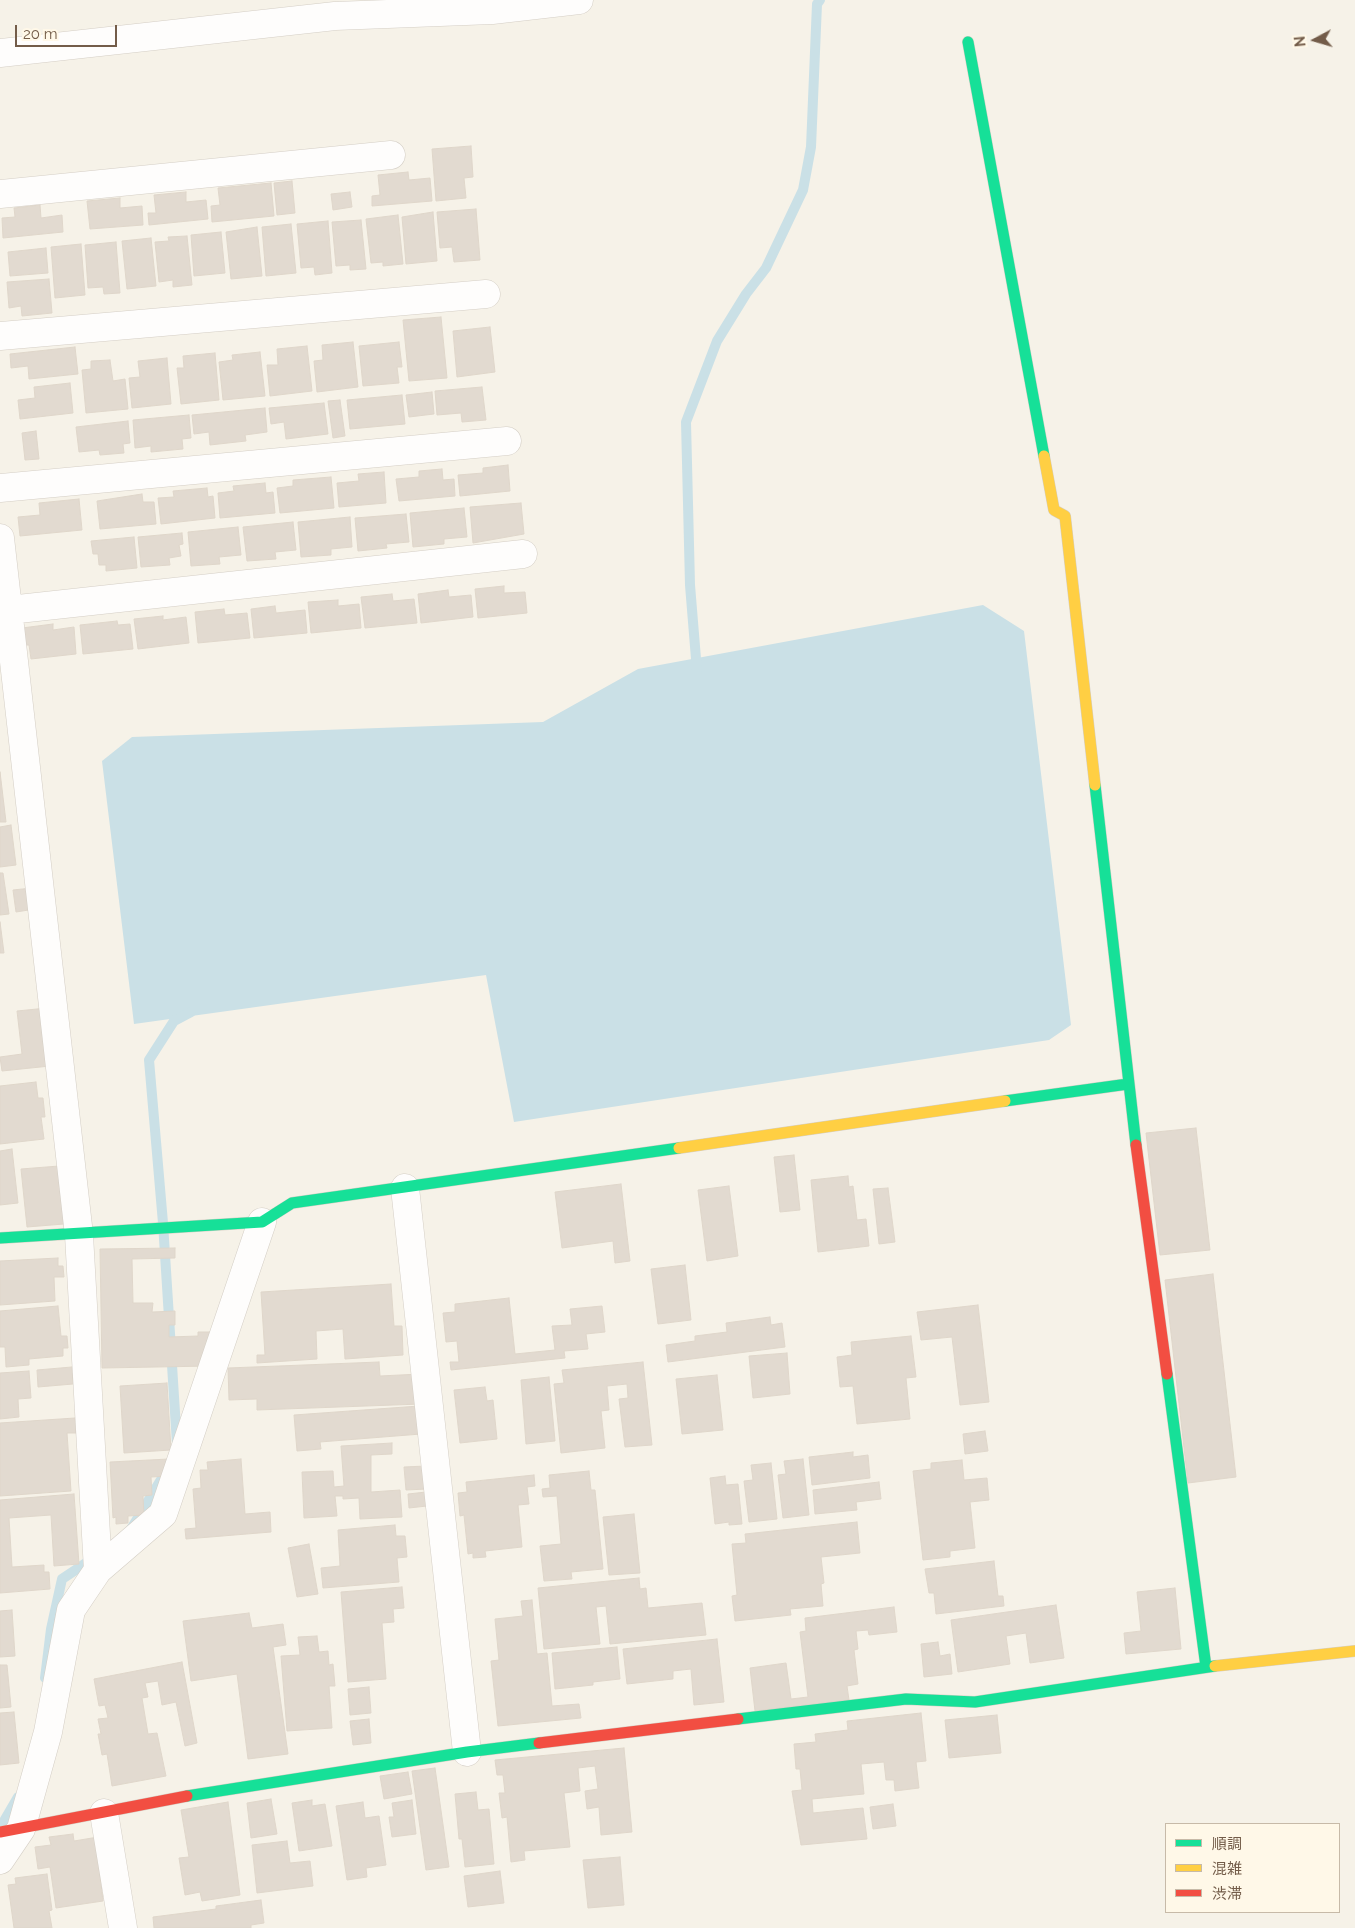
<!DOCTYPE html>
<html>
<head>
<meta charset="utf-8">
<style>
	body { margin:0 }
	#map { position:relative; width:1355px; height:1928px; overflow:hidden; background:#f6f2e8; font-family:Raleway,"Noto Sans JP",sans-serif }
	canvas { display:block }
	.legend { position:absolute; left:1165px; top:1823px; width:175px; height:90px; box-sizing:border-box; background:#fff8e8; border:1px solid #c7baa8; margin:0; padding:6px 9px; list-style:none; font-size:15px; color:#735c49 }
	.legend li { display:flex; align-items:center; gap:10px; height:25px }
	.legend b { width:25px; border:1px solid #c7baa8 }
	.north { position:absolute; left:1290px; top:15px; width:50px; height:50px; -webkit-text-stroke:4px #fff8e8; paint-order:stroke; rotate:264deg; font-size:14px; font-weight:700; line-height:20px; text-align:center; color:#735c49 }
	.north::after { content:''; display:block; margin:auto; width:18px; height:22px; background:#735c49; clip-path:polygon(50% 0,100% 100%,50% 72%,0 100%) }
	.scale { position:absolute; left:15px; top:25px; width:102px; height:22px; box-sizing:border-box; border:2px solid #735c49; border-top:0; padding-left:6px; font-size:15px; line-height:18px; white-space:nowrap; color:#735c49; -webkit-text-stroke:4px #fff8e8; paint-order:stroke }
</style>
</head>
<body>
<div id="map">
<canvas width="1355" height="1928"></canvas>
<ul class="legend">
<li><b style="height:6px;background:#16e098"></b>順調</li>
<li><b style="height:6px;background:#ffcf43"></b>混雑</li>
<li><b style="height:6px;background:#f24e42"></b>渋滞</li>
</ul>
<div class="north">N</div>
<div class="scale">20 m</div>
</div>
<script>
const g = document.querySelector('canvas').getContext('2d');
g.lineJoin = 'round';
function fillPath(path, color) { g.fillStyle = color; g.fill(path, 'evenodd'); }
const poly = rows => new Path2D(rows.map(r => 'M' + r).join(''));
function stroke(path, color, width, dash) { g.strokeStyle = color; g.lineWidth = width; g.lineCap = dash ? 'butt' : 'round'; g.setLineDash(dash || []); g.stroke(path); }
fillPath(poly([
	[983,605,1024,631,1071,1025,1049,1040,514,1122,486,975,134,1024,102,761,132,737,543,722,638,669]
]), '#cae0e6');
stroke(poly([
	[697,671,690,585,686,422,717,341,746,294,766,268,803,190,811,147,817,4,820,0],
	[177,1444,163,1223,149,1060,174,1021,191,1012],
	[131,1529,165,1473],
	[45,1678,51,1629,62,1579,95,1557],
	[0,1828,18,1797]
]), '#cae0e6', 10);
const building = poly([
	[471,146,473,177,464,178,466,198,436,201,432,149,471,146],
	[408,172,409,180,430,178,432,201,372,206,372,196,380,195,378,175,408,172],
	[292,181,295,213,277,215,274,183,292,181],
	[271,183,274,216,212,222,211,206,220,205,218,188,271,183],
	[186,192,186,202,206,200,208,219,149,225,148,213,156,213,154,195,186,192],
	[350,192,352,207,333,210,331,194,350,192],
	[120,198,120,208,142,206,143,225,90,229,87,201,120,198],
	[40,205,41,218,62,215,63,232,3,238,2,218,15,217,14,208,40,205],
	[476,209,480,260,454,262,452,247,440,248,437,212,476,209],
	[433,212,437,261,406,264,402,217,433,212],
	[398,215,403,264,383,266,383,262,371,263,366,219,398,215],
	[361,220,366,269,350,270,350,265,336,266,332,222,361,220],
	[328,221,332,273,315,275,314,267,301,268,297,224,328,221],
	[291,224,296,273,266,276,262,227,291,224],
	[257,227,262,276,231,279,226,232,257,227],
	[221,232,225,273,194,276,191,235,221,232],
	[187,236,192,285,173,287,173,280,159,282,155,242,169,241,168,237,187,236],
	[151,238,156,286,127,289,122,241,151,238],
	[116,242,120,293,104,294,103,287,88,288,85,245,116,242],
	[81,244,85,295,55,298,51,247,81,244],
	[46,248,48,273,10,276,8,252,46,248],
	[49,279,52,313,22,316,21,306,9,308,7,282,49,279],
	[441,317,447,378,409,381,403,320,441,317],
	[490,327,495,372,457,377,453,331,490,327],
	[353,342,358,387,317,392,314,361,323,360,322,345,353,342],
	[399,342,402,367,397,367,399,383,363,386,359,346,399,342],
	[307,346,312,391,270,396,267,365,278,365,277,349,307,346],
	[75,347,78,374,29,379,28,366,11,368,10,354,75,347],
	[260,352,265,396,223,400,219,362,233,360,232,355,260,352],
	[215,353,219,400,181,404,177,368,184,368,183,356,215,353],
	[167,358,171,404,132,408,129,378,140,377,138,361,167,358],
	[110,360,113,381,125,379,128,409,86,413,82,370,91,369,91,361,110,360],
	[70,383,73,413,20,419,18,400,35,398,34,387,70,383],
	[482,387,486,420,462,422,461,413,437,415,435,391,482,387],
	[432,392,434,414,409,417,406,395,432,392],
	[402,395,405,424,350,429,347,400,402,395],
	[340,400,345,436,333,438,328,401,340,400],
	[324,403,328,434,286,439,284,422,271,424,269,408,324,403],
	[265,408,267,432,245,435,246,441,210,445,209,432,194,434,192,415,265,408],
	[189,415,191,438,182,439,183,449,151,452,151,446,135,448,133,420,189,415],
	[128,421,130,443,123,444,124,453,100,455,99,450,79,452,76,427,128,421],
	[36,431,39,459,25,460,22,433,36,431],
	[508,465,510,491,460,496,458,475,483,473,483,468,508,465],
	[442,469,443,480,454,479,455,496,399,501,396,479,419,477,419,471,442,469],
	[384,472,386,503,339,507,337,483,359,481,358,474,384,472],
	[331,477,334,508,280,513,277,488,293,486,293,480,331,477],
	[265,483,266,493,273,492,275,513,220,518,218,493,234,491,233,486,265,483],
	[207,488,208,497,213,496,215,518,161,524,158,498,174,497,173,491,207,488],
	[142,494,143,502,154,502,156,524,100,529,97,501,142,494],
	[79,499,82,530,20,536,18,517,40,515,39,503,79,499],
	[521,503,524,534,473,543,470,507,521,503],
	[464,508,467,537,444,539,444,544,413,547,410,513,464,508],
	[406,514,409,542,386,544,387,548,358,551,355,518,406,514],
	[350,517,352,547,331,549,331,555,301,557,298,522,350,517],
	[293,522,296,550,275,552,276,559,247,561,243,527,293,522],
	[238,527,241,555,219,557,220,564,191,566,188,532,238,527],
	[182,533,183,544,179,545,181,556,169,558,170,565,141,567,138,537,182,533],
	[134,537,137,568,106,571,106,565,99,565,98,554,93,554,91,541,134,537],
	[504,586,504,593,525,592,527,613,478,618,475,589,504,586],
	[448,590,449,597,471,595,473,617,421,623,418,594,448,590],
	[392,594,393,601,414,599,417,623,365,628,361,597,392,594],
	[338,600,338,606,359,604,361,628,311,633,308,602,338,600],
	[275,606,276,613,305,610,307,633,254,638,251,609,275,606],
	[224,609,225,615,247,613,250,638,198,643,195,612,224,609],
	[163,616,163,620,186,617,189,643,138,649,134,619,163,616],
	[117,621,118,625,130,624,133,649,83,654,80,625,117,621],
	[53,624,53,630,74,627,76,654,31,659,29,645,25,645,22,628,53,624],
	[0,772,6,822,0,822,0,772],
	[11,825,16,865,0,867,0,827,11,825],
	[0,873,3,873,9,914,0,915,0,873],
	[32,888,35,909,16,912,13,890,32,888],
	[0,922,4,953,0,953,0,922],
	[47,1008,50,1066,2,1071,0,1057,22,1054,17,1011,47,1008],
	[36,1082,38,1098,43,1098,45,1117,41,1117,44,1139,0,1144,0,1086,36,1082],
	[1196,1128,1210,1250,1160,1255,1146,1133,1196,1128],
	[12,1149,18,1203,0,1205,0,1151,12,1149],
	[794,1155,800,1210,780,1212,774,1157,794,1155],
	[59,1166,64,1224,27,1227,21,1169,59,1166],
	[848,1176,849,1187,853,1186,857,1220,866,1219,869,1246,818,1252,811,1180,848,1176],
	[621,1184,630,1261,615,1263,613,1241,562,1248,555,1192,621,1184],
	[729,1186,738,1256,707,1261,698,1190,729,1186],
	[888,1188,895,1242,879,1244,873,1189,888,1188],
	[175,1248,175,1258,132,1259,133,1303,153,1303,152,1312,175,1311,175,1325,169,1325,169,1337,198,1336,198,1332,210,1332,211,1366,102,1368,100,1249,175,1248],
	[58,1258,58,1266,63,1266,64,1277,54,1277,55,1301,0,1305,0,1261,58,1258],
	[685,1265,691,1320,658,1324,651,1269,685,1265],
	[1213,1274,1236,1477,1188,1483,1165,1280,1213,1274],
	[391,1284,394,1326,402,1326,403,1355,345,1359,343,1329,316,1331,317,1359,257,1363,257,1355,265,1355,261,1292,391,1284],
	[509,1298,515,1354,555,1350,552,1326,572,1325,570,1309,602,1306,605,1332,586,1334,588,1349,564,1351,565,1358,451,1370,450,1362,459,1362,457,1341,446,1342,443,1313,455,1312,455,1304,509,1298],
	[978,1305,989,1402,960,1405,952,1337,921,1340,917,1312,978,1305],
	[58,1306,61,1336,67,1336,68,1348,63,1348,63,1356,29,1359,29,1365,6,1367,5,1347,0,1347,0,1311,58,1306],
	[770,1317,771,1325,782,1323,785,1347,668,1362,666,1345,695,1341,695,1336,727,1332,726,1323,770,1317],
	[911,1336,916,1377,906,1378,910,1419,857,1424,853,1386,840,1387,837,1357,852,1355,851,1342,911,1336],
	[787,1353,790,1394,753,1398,749,1356,787,1353],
	[379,1362,380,1376,420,1374,421,1404,257,1410,257,1399,229,1400,228,1368,379,1362],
	[643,1362,652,1445,625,1447,619,1399,628,1398,627,1384,607,1386,609,1410,601,1411,605,1448,561,1453,554,1384,564,1383,562,1370,643,1362],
	[72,1367,73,1384,38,1387,37,1370,72,1367],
	[29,1371,31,1398,18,1399,19,1417,0,1419,0,1373,29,1371],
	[717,1375,723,1430,682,1434,676,1379,717,1375],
	[549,1377,555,1441,526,1444,521,1380,549,1377],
	[167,1383,171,1450,124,1453,120,1386,167,1383],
	[485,1387,487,1401,493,1400,497,1439,460,1443,454,1390,485,1387],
	[419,1406,421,1434,320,1442,321,1449,297,1451,294,1415,419,1406],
	[75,1418,76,1433,67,1433,71,1491,0,1496,0,1423,75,1418],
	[985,1431,988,1451,965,1454,963,1434,985,1431],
	[392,1443,392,1454,371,1455,371,1492,400,1490,402,1517,360,1519,359,1498,343,1499,343,1496,335,1496,337,1516,304,1518,302,1472,333,1471,334,1487,344,1486,341,1446,392,1443],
	[853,1452,853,1457,868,1455,870,1478,812,1485,809,1457,853,1452],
	[169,1459,170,1476,151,1477,152,1495,143,1496,144,1515,128,1516,128,1523,116,1524,116,1517,113,1518,110,1462,169,1459],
	[241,1459,245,1514,270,1512,271,1532,186,1539,185,1529,196,1528,193,1489,201,1488,200,1470,208,1470,207,1462,241,1459],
	[803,1459,809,1515,783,1518,778,1475,786,1474,784,1461,803,1459],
	[962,1460,964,1480,987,1478,989,1500,970,1502,975,1548,950,1551,950,1557,923,1560,913,1471,931,1469,931,1463,962,1460],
	[771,1463,777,1519,749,1522,744,1481,753,1480,751,1465,771,1463],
	[426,1466,427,1489,406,1490,404,1467,426,1466],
	[589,1471,591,1490,595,1490,603,1569,571,1572,572,1579,544,1581,540,1546,561,1544,557,1496,543,1497,542,1489,550,1488,549,1475,589,1471],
	[534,1475,535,1486,527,1487,529,1504,518,1505,522,1547,485,1551,486,1557,473,1558,473,1553,468,1554,464,1515,460,1516,458,1493,467,1492,466,1482,534,1475],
	[725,1476,726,1485,738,1484,742,1524,729,1525,729,1522,715,1524,710,1478,725,1476],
	[879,1482,881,1499,856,1502,857,1510,815,1514,813,1490,879,1482],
	[426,1492,427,1506,409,1508,408,1494,426,1492],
	[74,1494,79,1564,54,1566,51,1515,9,1518,12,1567,44,1565,44,1572,49,1572,50,1589,0,1593,0,1500,74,1494],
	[634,1514,640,1573,609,1575,603,1517,634,1514],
	[857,1522,860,1553,821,1557,824,1583,821,1584,823,1606,790,1609,791,1615,735,1621,732,1596,737,1595,732,1544,746,1543,745,1534,857,1522],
	[395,1525,396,1536,405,1536,407,1557,397,1558,399,1582,323,1588,321,1568,340,1566,338,1530,395,1525],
	[309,1544,318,1594,297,1597,288,1548,309,1544],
	[994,1561,998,1596,1003,1596,1004,1606,936,1614,934,1593,929,1593,925,1569,994,1561],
	[639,1578,640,1589,646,1588,648,1608,702,1603,706,1635,610,1644,606,1606,596,1607,600,1644,544,1649,538,1588,639,1578],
	[402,1587,404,1608,393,1609,394,1622,382,1623,386,1679,348,1682,341,1592,402,1587],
	[1175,1588,1181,1649,1126,1654,1124,1633,1141,1631,1137,1592,1175,1588],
	[532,1600,537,1654,547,1653,552,1706,579,1704,581,1718,498,1726,491,1661,499,1660,495,1619,523,1616,521,1601,532,1600],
	[1056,1605,1064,1658,1030,1663,1026,1633,1006,1636,1010,1664,958,1672,951,1620,1056,1605],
	[894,1607,897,1632,869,1635,868,1630,856,1631,858,1649,854,1650,858,1684,847,1686,849,1700,755,1711,750,1668,786,1663,791,1699,808,1697,800,1632,806,1631,805,1618,894,1607],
	[12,1610,15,1656,0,1657,0,1611,12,1610],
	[249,1613,252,1628,283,1624,286,1645,273,1647,288,1754,248,1759,237,1674,191,1681,183,1621,249,1613],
	[317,1636,319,1652,328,1651,329,1665,333,1664,335,1686,329,1686,332,1728,287,1731,281,1656,300,1655,298,1637,317,1636],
	[717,1639,724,1702,694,1705,691,1669,673,1671,673,1679,627,1684,623,1649,717,1639],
	[938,1642,940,1656,950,1654,952,1674,924,1677,921,1644,938,1642],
	[617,1647,620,1679,593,1682,593,1685,555,1689,552,1653,617,1647],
	[182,1662,197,1743,185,1746,176,1702,162,1705,158,1681,145,1683,148,1697,142,1698,148,1734,157,1733,166,1776,112,1786,107,1754,102,1755,98,1734,101,1734,98,1719,108,1718,105,1705,99,1706,94,1679,182,1662],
	[0,1665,7,1665,11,1707,0,1708,0,1665],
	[369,1687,371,1713,350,1715,348,1689,369,1687],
	[14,1712,19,1763,0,1765,0,1713,14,1712],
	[921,1713,926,1761,916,1762,919,1788,895,1791,894,1780,886,1780,884,1762,861,1764,864,1794,812,1799,813,1813,863,1808,867,1839,801,1845,792,1791,802,1790,800,1769,796,1769,794,1744,816,1742,815,1734,848,1730,847,1721,921,1713],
	[997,1715,1001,1753,949,1758,945,1720,997,1715],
	[369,1719,371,1743,353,1745,350,1721,369,1719],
	[624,1748,632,1832,601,1835,599,1807,587,1809,585,1791,598,1789,595,1766,578,1768,580,1791,564,1793,570,1847,524,1851,525,1860,511,1862,507,1817,502,1818,499,1793,505,1793,503,1775,497,1775,495,1760,624,1748],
	[435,1768,449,1867,426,1870,412,1771,435,1768],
	[408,1772,412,1794,384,1799,380,1776,408,1772],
	[476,1792,478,1810,489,1809,494,1864,465,1867,462,1839,459,1839,455,1794,476,1792],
	[271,1799,277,1834,251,1838,247,1803,271,1799],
	[312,1800,312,1806,325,1804,332,1846,299,1851,292,1803,312,1800],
	[412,1800,416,1834,392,1837,389,1817,394,1817,392,1803,412,1800],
	[228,1802,240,1895,202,1901,200,1892,185,1895,179,1858,189,1857,181,1810,228,1802],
	[363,1802,365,1818,379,1816,386,1865,366,1868,367,1877,347,1880,336,1806,363,1802],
	[893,1804,896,1826,873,1829,870,1807,893,1804],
	[73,1834,74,1841,104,1836,108,1866,99,1867,103,1901,56,1908,50,1867,38,1869,35,1847,51,1845,49,1837,73,1834],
	[287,1841,290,1863,310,1861,313,1886,257,1893,252,1845,287,1841],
	[620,1857,624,1905,588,1908,583,1860,620,1857],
	[500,1871,504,1903,468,1907,464,1876,500,1871],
	[47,1874,52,1910,49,1911,52,1928,14,1928,8,1885,16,1884,15,1878,47,1874],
	[261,1900,264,1923,251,1925,251,1928,154,1928,153,1917,216,1909,216,1906,261,1900]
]);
fillPath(building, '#e2dad0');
stroke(building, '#dfd6ca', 1);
const street = poly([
	[0,53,335,16,492,10,579,0],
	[0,194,391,155],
	[0,336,486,294],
	[0,488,507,441],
	[0,538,79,1235,98,1570],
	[9,610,523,554],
	[405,1188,467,1752],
	[104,1813,123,1928],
	[0,1860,21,1829,48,1732,71,1610,98,1570,163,1514,262,1222]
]);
const fast = poly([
	[968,42,1044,456],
	[1095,785,1136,1145],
	[1005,1101,1128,1084],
	[0,1238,262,1222,292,1203,679,1148],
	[1167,1374,1206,1667],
	[738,1719,906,1699,975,1702,1215,1666],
	[187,1796,467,1752,539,1743]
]);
const slow = poly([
	[1044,456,1054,510,1065,516,1095,785],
	[679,1148,1005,1101],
	[1215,1666,1355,1651]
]);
const jam = poly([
	[1136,1145,1167,1374],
	[539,1743,738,1719],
	[0,1832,187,1796]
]);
stroke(street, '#d4cec5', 29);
stroke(fast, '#d5cec4', 12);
stroke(slow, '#d5cec4', 12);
stroke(jam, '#d5cec4', 12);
stroke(street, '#fefdfc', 28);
stroke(fast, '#16e098', 11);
stroke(slow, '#ffcf43', 11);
stroke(jam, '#f24e42', 11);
</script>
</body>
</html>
